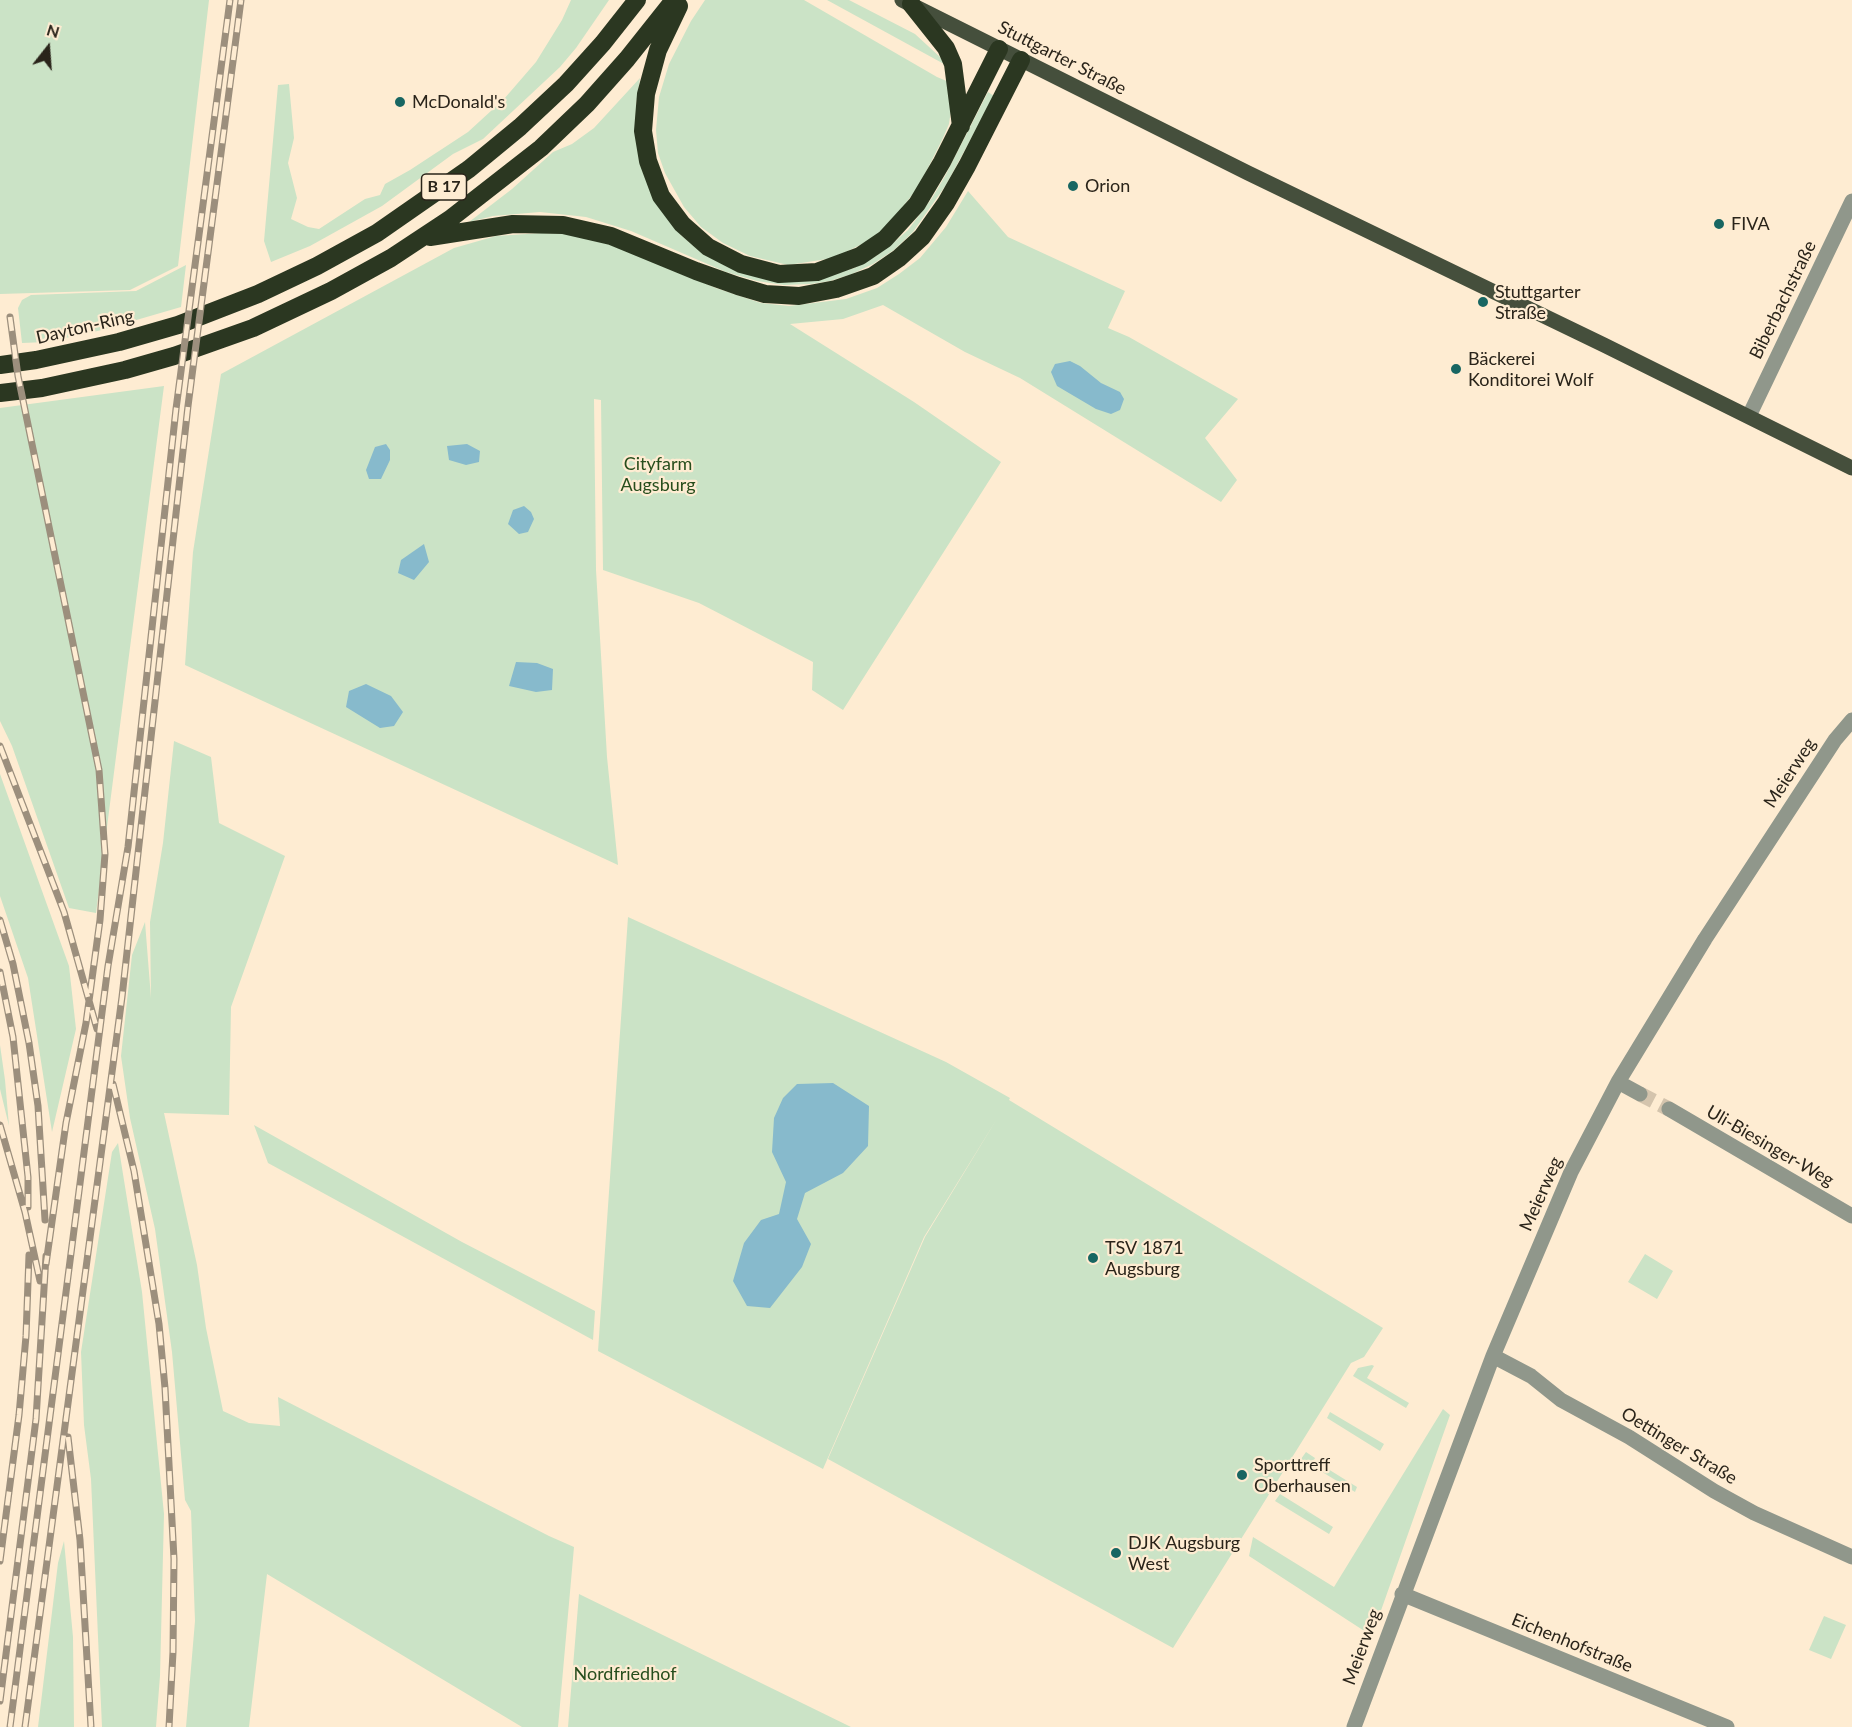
<!DOCTYPE html>
<html>
<head>
<meta charset="utf-8">
<style>
	body { margin:0 }
	#map { position:relative; width:1852px; height:1727px; overflow:hidden; background:#feecd2; font-family:Lato,sans-serif }
	canvas { display:block }
	.north { position:absolute; left:18px; top:18px; width:60px; height:60px; -webkit-text-stroke:4px #feecd2; paint-order:stroke; rotate:17deg; font-size:16px; font-weight:700; line-height:24px; text-align:center; color:#2a241a }
	.north::after { content:''; display:block; margin:auto; width:21px; height:27px; background:#2a241a; clip-path:polygon(50% 0,100% 100%,50% 72%,0 100%) }
</style>
</head>
<body>
<div id="map">
<canvas width="1852" height="1727"></canvas>
<div class="north">N</div>
</div>
<script>
const g = document.querySelector('canvas').getContext('2d');
g.lineJoin = 'round';
function fillPath(path, color) { g.fillStyle = color; g.fill(path, 'evenodd'); }
const poly = rows => new Path2D(rows.map(r => 'M' + r).join(''));
function stroke(path, color, width, dash) { g.strokeStyle = color; g.lineWidth = width; g.lineCap = dash ? 'butt' : 'round'; g.setLineDash(dash || []); g.stroke(path); }
function write(font, color, halo, rows, align = 'center') {
  g.font = font + ' Lato,sans-serif'; g.lineWidth = 4.5; g.setLineDash([]); g.textBaseline = 'middle'; g.strokeStyle = halo; g.fillStyle = color; for (const [text, x, y, turn = 0] of rows) {
    g.save(); g.translate(x, y); g.rotate((+turn || 0) * Math.PI / 180); g.textAlign = isNaN(turn) ? turn : align; if (halo) g.strokeText(text, 0, 0); g.fillText(text, 0, 0); g.restore();
  }
}
fillPath(poly([
	[0,0,209,0,178,266,130,290,0,294],
	[571,0,609,0,576,48,560,67,483,139,453,154,382,206,310,246,271,262,264,241,278,85,289,84,294,138,288,163,297,198,291,219,308,227,319,229,365,199,380,195,385,184,410,170,468,132,504,99,536,62,562,20],
	[705,0,804,0,937,77,949,82,951,110,949,124,943,138,919,186,888,226,866,242,834,258,788,265,750,256,723,243,701,227,684,207,665,173,658,153,656,130,659,97,669,64,691,21],
	[827,0,849,0,915,34,940,57,944,64],
	[640,78,636,105,662,210,681,235,703,254,831,275,854,268,876,256,892,244,908,230,932,198,945,176,988,92,994,96,946,185,913,232,894,250,873,264,852,274,830,281,811,284,784,285,757,281,726,272,631,231,586,217,540,212,493,216,469,222,512,189,553,152,572,144,594,128],
	[968,191,1008,237,1125,291,1108,328,1129,337,1238,399,1205,438,1237,480,1221,502,1020,378,965,352,883,305,843,319,790,324,914,402,1001,462,843,710,812,690,813,662,699,603,603,570,601,400,594,399,596,570,607,757,618,865,185,665,193,552,221,374,454,248,496,236,542,233,567,234,620,247,716,288,761,303,789,306,846,299,877,288,899,274,920,258,946,227],
	[186,265,181,307,102,330,47,342,22,343,18,308,22,300,31,295,136,291],
	[164,386,128,663,96,913,69,908,12,746,0,721,0,408],
	[174,741,211,757,219,823,285,856,231,1007,229,1115,164,1113,197,1265,206,1328,223,1411,249,1423,280,1426,278,1397,549,1536,574,1547,558,1727,522,1727,267,1574,249,1727,186,1727,195,1621,191,1511,185,1500,172,1352,155,1229,130,1118,121,1056,132,955,145,922,151,998,150,922,163,843],
	[0,774,69,966,76,1029,52,1132,28,978,0,896],
	[628,917,946,1062,1010,1098,1009,1100,1383,1328,1364,1357,1351,1363,1173,1648,828,1459,925,1237,998,1117,924,1237,823,1469,598,1351],
	[0,1045,5,1080,9,1126,0,1089],
	[254,1125,462,1242,595,1311,593,1340,268,1163],
	[118,1143,142,1292,164,1514,160,1676,156,1727,102,1727,91,1479,84,1425,81,1352,112,1152],
	[1645,1254,1673,1271,1657,1299,1628,1282],
	[1372,1365,1374,1366,1367,1378,1409,1403,1406,1408,1353,1376,1358,1368],
	[1443,1409,1450,1415,1372,1636,1249,1556,1253,1537,1334,1587],
	[1330,1412,1384,1444,1380,1451,1327,1418],
	[1306,1452,1315,1458,1312,1464,1325,1472,1328,1469,1357,1487,1355,1492,1301,1459],
	[1280,1494,1333,1527,1329,1534,1275,1501],
	[64,1541,73,1637,74,1727,38,1727,58,1563],
	[579,1594,851,1727,568,1727],
	[1824,1616,1846,1625,1831,1659,1809,1650]
]), '#cbe3c6');
fillPath(poly([
	[1070,361,1080,366,1101,383,1120,392,1124,399,1120,410,1111,414,1096,409,1057,386,1051,372,1055,364],
	[386,444,390,450,390,460,381,479,369,479,366,470,375,447],
	[467,444,480,451,479,462,466,465,449,460,447,446],
	[524,506,531,512,534,519,528,532,519,534,508,524,513,510],
	[424,544,429,562,414,580,398,573,401,560],
	[516,662,537,663,553,669,552,690,536,692,509,686],
	[366,684,391,696,403,712,394,726,380,728,346,707,349,691],
	[833,1083,869,1106,868,1146,843,1173,805,1193,797,1219,811,1244,802,1267,770,1308,747,1306,733,1281,744,1243,761,1220,779,1214,786,1182,772,1152,774,1118,783,1098,797,1084]
]), '#87bacc');
stroke(poly([
	[1640,1094,1669,1109]
]), '#d4c4ad', 15, [15, 8]);
stroke(poly([
	[1749,416,1852,201],
	[1618,1082,1640,1094],
	[1669,1109,1852,1216],
	[1493,1356,1531,1376,1561,1400,1629,1437,1714,1491,1754,1513,1852,1557],
	[1402,1594,1727,1727],
	[1354,1727,1493,1356,1571,1172,1618,1082,1705,939,1835,740,1852,720]
]), '#90978b', 15);
stroke(poly([
	[902,0,1248,173,1604,345,1852,468]
]), '#454f3c', 15);
stroke(poly([
	[911,4,946,48,953,64,961,126],
	[679,6,658,50,646,94,643,131,648,161,661,196,682,224,708,247,741,264,779,274,817,272,860,256,885,239,917,204,942,162,999,49],
	[430,237,513,224,563,225,611,236,696,271,738,286,765,294,799,296,836,289,873,276,899,258,922,237,946,203,967,166,1021,60],
	[0,365,36,360,119,342,178,325,258,294,317,266,377,233,469,169,520,127,566,84,603,43,637,0],
	[0,393,42,388,125,370,174,356,253,328,331,291,391,258,450,219,541,148,587,104,627,59,674,0]
]), '#2b3721', 18);
const rail = poly([
	[10,317,18,376,99,770,105,854,100,920,86,1023,66,1123,46,1264],
	[0,746,64,912,97,1029],
	[0,920,13,964,29,1043,38,1106,45,1220],
	[0,972,13,1037,28,1177,28,1207],
	[113,1084,134,1171,159,1324,165,1388,174,1559,173,1652,169,1727],
	[0,1125,25,1212,40,1281],
	[68,1437,80,1540,91,1727],
	[0,1561,19,1415,26,1336,29,1255],
	[0,1701,36,1419,46,1256],
	[10,1727,108,966,128,847,176,409,230,0],
	[25,1727,122,997,188,406,241,0]
]);
stroke(rail, '#9c8f7d', 7);
stroke(rail, '#feecd2', 4.5, [14]);
for (const [x, y, r, color] of [
	[400,102,6,"#186662"],
	[1073,186,6,"#186662"],
	[1719,224,6,"#186662"],
	[1483,302,6,"#186662"],
	[1456,369,6,"#186662"],
	[1093,1258,6,"#186662"],
	[1242,1475,6,"#186662"],
	[1116,1553,6,"#186662"]
]) { const dot = new Path2D(); dot.arc(x, y, r, 0, 2 * Math.PI); g.fillStyle = color; g.fill(dot); stroke(dot, '#feecd2', 2); }
for (const [x, y, w] of [
	[444,187,45]
]) { const box = new Path2D(); box.roundRect(x - w / 2, y - 13, w, 26, 4.5); g.fillStyle = '#feecd2'; g.fill(box); stroke(box, '#2a241a', 1.5); }
write('bold 16px', '#2a241a', null, [
	["B 17",444,187]
]);
write('18px', '#2a241a', '#feecd2', [
	["Stuttgarter Straße",1062,58,27],
	["Biberbachstraße",1783,300,-64],
	["Dayton-Ring",85,327,-13],
	["Meierweg",1790,773,-57],
	["Uli-Biesinger-Weg",1770,1146,30],
	["Meierweg",1541,1194,-66],
	["Oettinger Straße",1679,1446,31],
	["Eichenhofstraße",1572,1643,22],
	["Meierweg",1362,1647,-70]
]);
write('18px', '#2a241a', '#feecd2', [
	["McDonald's",412,102],
	["Orion",1085,186],
	["FIVA",1731,224],
	["Stuttgarter",1495,292],
	["Straße",1495,313],
	["Bäckerei",1468,359],
	["Konditorei Wolf",1468,380],
	["TSV 1871",1105,1248],
	["Augsburg",1105,1269],
	["Sporttreff",1254,1465],
	["Oberhausen",1254,1486],
	["DJK Augsburg",1128,1543],
	["West",1128,1564]
], 'left');
write('18px', '#274e1d', '#feecd2', [
	["Cityfarm",658,464],
	["Augsburg",658,485],
	["Nordfriedhof",625,1674]
]);
</script>
</body>
</html>
